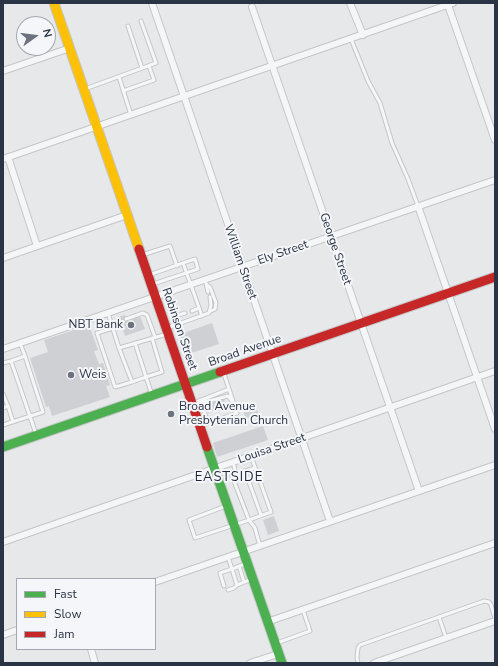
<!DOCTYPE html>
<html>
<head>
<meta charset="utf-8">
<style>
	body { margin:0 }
	#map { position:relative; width:498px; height:666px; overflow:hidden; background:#e6e8ea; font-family:"Nunito Sans",sans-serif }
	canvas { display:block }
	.frame { position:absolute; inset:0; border:4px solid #2b3445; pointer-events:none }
	.legend { position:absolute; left:16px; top:578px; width:140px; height:72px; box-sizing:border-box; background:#f4f6f9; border:1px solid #a4a8b1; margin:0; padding:5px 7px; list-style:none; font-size:12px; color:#2b3445 }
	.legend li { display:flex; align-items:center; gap:8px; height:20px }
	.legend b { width:20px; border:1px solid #a4a8b1 }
	.north { position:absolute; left:16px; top:16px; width:40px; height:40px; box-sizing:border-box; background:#f4f6f9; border:1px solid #a4a8b1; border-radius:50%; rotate:76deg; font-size:11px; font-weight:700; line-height:16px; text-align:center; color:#2b3445 }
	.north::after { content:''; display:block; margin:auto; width:14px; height:18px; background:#6c737f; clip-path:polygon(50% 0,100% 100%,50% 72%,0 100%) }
</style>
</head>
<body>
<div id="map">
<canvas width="498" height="666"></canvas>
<div class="frame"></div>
<ul class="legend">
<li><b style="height:5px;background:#4caf50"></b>Fast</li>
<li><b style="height:5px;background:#ffc107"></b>Slow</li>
<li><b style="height:5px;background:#c62828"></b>Jam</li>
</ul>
<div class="north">N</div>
</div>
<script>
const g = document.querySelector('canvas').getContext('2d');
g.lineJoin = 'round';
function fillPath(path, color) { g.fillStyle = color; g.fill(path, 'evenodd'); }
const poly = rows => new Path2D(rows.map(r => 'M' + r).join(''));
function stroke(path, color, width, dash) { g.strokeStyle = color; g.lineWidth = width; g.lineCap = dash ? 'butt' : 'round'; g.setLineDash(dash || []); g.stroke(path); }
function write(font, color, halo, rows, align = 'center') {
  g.font = font + ' "Nunito Sans",sans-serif'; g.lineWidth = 4; g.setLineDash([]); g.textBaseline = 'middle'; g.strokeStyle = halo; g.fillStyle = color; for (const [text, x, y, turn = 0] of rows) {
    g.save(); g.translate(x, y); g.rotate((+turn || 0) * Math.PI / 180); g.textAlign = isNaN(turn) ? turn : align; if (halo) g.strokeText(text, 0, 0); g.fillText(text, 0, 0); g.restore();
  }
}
fillPath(poly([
	[125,315,127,321,140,316,145,329,125,336,118,317],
	[212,323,219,344,185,355,178,335],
	[89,325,98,350,94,351,99,364,103,363,110,385,106,386,110,397,52,416,49,406,46,407,30,358,48,352,44,340],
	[224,399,226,406,208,413,205,405],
	[255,405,259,414,246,419,243,410],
	[263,426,268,440,217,457,213,443],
	[274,516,279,531,268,535,263,520]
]), '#ced0d3');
const lane = poly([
	[128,26,142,68],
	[351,39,368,81,380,103,392,143,408,179,418,206],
	[119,77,131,115],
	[85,89,156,63,141,21],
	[123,91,154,80,149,66],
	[142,255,170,246,177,266],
	[149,275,183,263,202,316],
	[206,283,208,292],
	[153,284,198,269,195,259,183,263],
	[206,284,210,287,216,303,215,309,209,312],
	[192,311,199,308],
	[108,313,119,348,167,334],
	[126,319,143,313,147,315,155,337],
	[111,324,120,321],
	[172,326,179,315,185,313],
	[113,328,97,333,115,387,132,382],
	[167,328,209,313,211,305,210,297],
	[20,343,25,356,11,361,36,434],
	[135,343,146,377,162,372,152,338],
	[119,348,132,382,146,377,152,395],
	[3,363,11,361],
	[3,394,8,406],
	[200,400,208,423],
	[201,400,205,402,228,396,232,401],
	[194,403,229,389],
	[3,408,8,406,13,422],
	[3,425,43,412,25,356],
	[201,426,237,413,223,371],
	[251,456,271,512,249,520,232,476,236,474,255,468],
	[233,462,236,474],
	[245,471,261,515],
	[226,506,189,520,195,538,249,520,255,528,260,546],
	[245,564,232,569,237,585,252,579],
	[239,566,244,582],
	[224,586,220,573,232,569,228,557],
	[228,590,234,588,237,585],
	[439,617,446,638],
	[277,643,310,631,303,610],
	[358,663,357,657,358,648,360,645,484,601,489,602,491,605,495,618]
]);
const street = poly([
	[152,3,330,521],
	[350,3,363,35],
	[448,5,495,140],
	[252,7,419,491],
	[3,71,70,48],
	[8,157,37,246],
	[3,159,453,3],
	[418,206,495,429],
	[3,258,127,215],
	[3,349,495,180],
	[3,542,495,371],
	[155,582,495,465],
	[267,622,495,543],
	[3,635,17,630],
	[91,649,95,663],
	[250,663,278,654],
	[374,663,495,621]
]);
const fast = poly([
	[3,447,220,372],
	[207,447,282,663]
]);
const slow = poly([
	[54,3,139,249]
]);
const jam = poly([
	[139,249,207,447],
	[220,372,495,277]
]);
stroke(lane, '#c4c6c8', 5);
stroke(street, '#c4c6c8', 8);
stroke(fast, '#c4c6c8', 11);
stroke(slow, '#c4c6c8', 11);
stroke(jam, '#c4c6c8', 11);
stroke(lane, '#f5f6f7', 3);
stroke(street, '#f5f6f7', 6);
stroke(fast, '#4caf50', 9);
stroke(slow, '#ffc107', 9);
stroke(jam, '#c62828', 9);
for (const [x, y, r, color] of [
	[131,325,4,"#6c737f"],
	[71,375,4,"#6c737f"],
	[171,414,4,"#6c737f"]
]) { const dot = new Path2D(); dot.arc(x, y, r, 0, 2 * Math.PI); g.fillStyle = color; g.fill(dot); stroke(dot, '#f4f6f9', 1.5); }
write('12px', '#2b3445', '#f4f6f9', [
	["George Street",335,249,71],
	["Ely Street",283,253,-19],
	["William Street",240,262,71],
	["Robinson Street",179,329,71],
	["Broad Avenue",245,351,-19],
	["Louisa Street",272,449,-19]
]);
write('12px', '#2b3445', '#f4f6f9', [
	["NBT Bank",123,325,"right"],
	["Weis",79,375],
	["Broad Avenue",179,407],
	["Presbyterian Church",179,421]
], 'left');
g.letterSpacing = '1px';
write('13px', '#1d2536', '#f4f6f9', [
	["EASTSIDE",229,478]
]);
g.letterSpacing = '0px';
</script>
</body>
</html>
